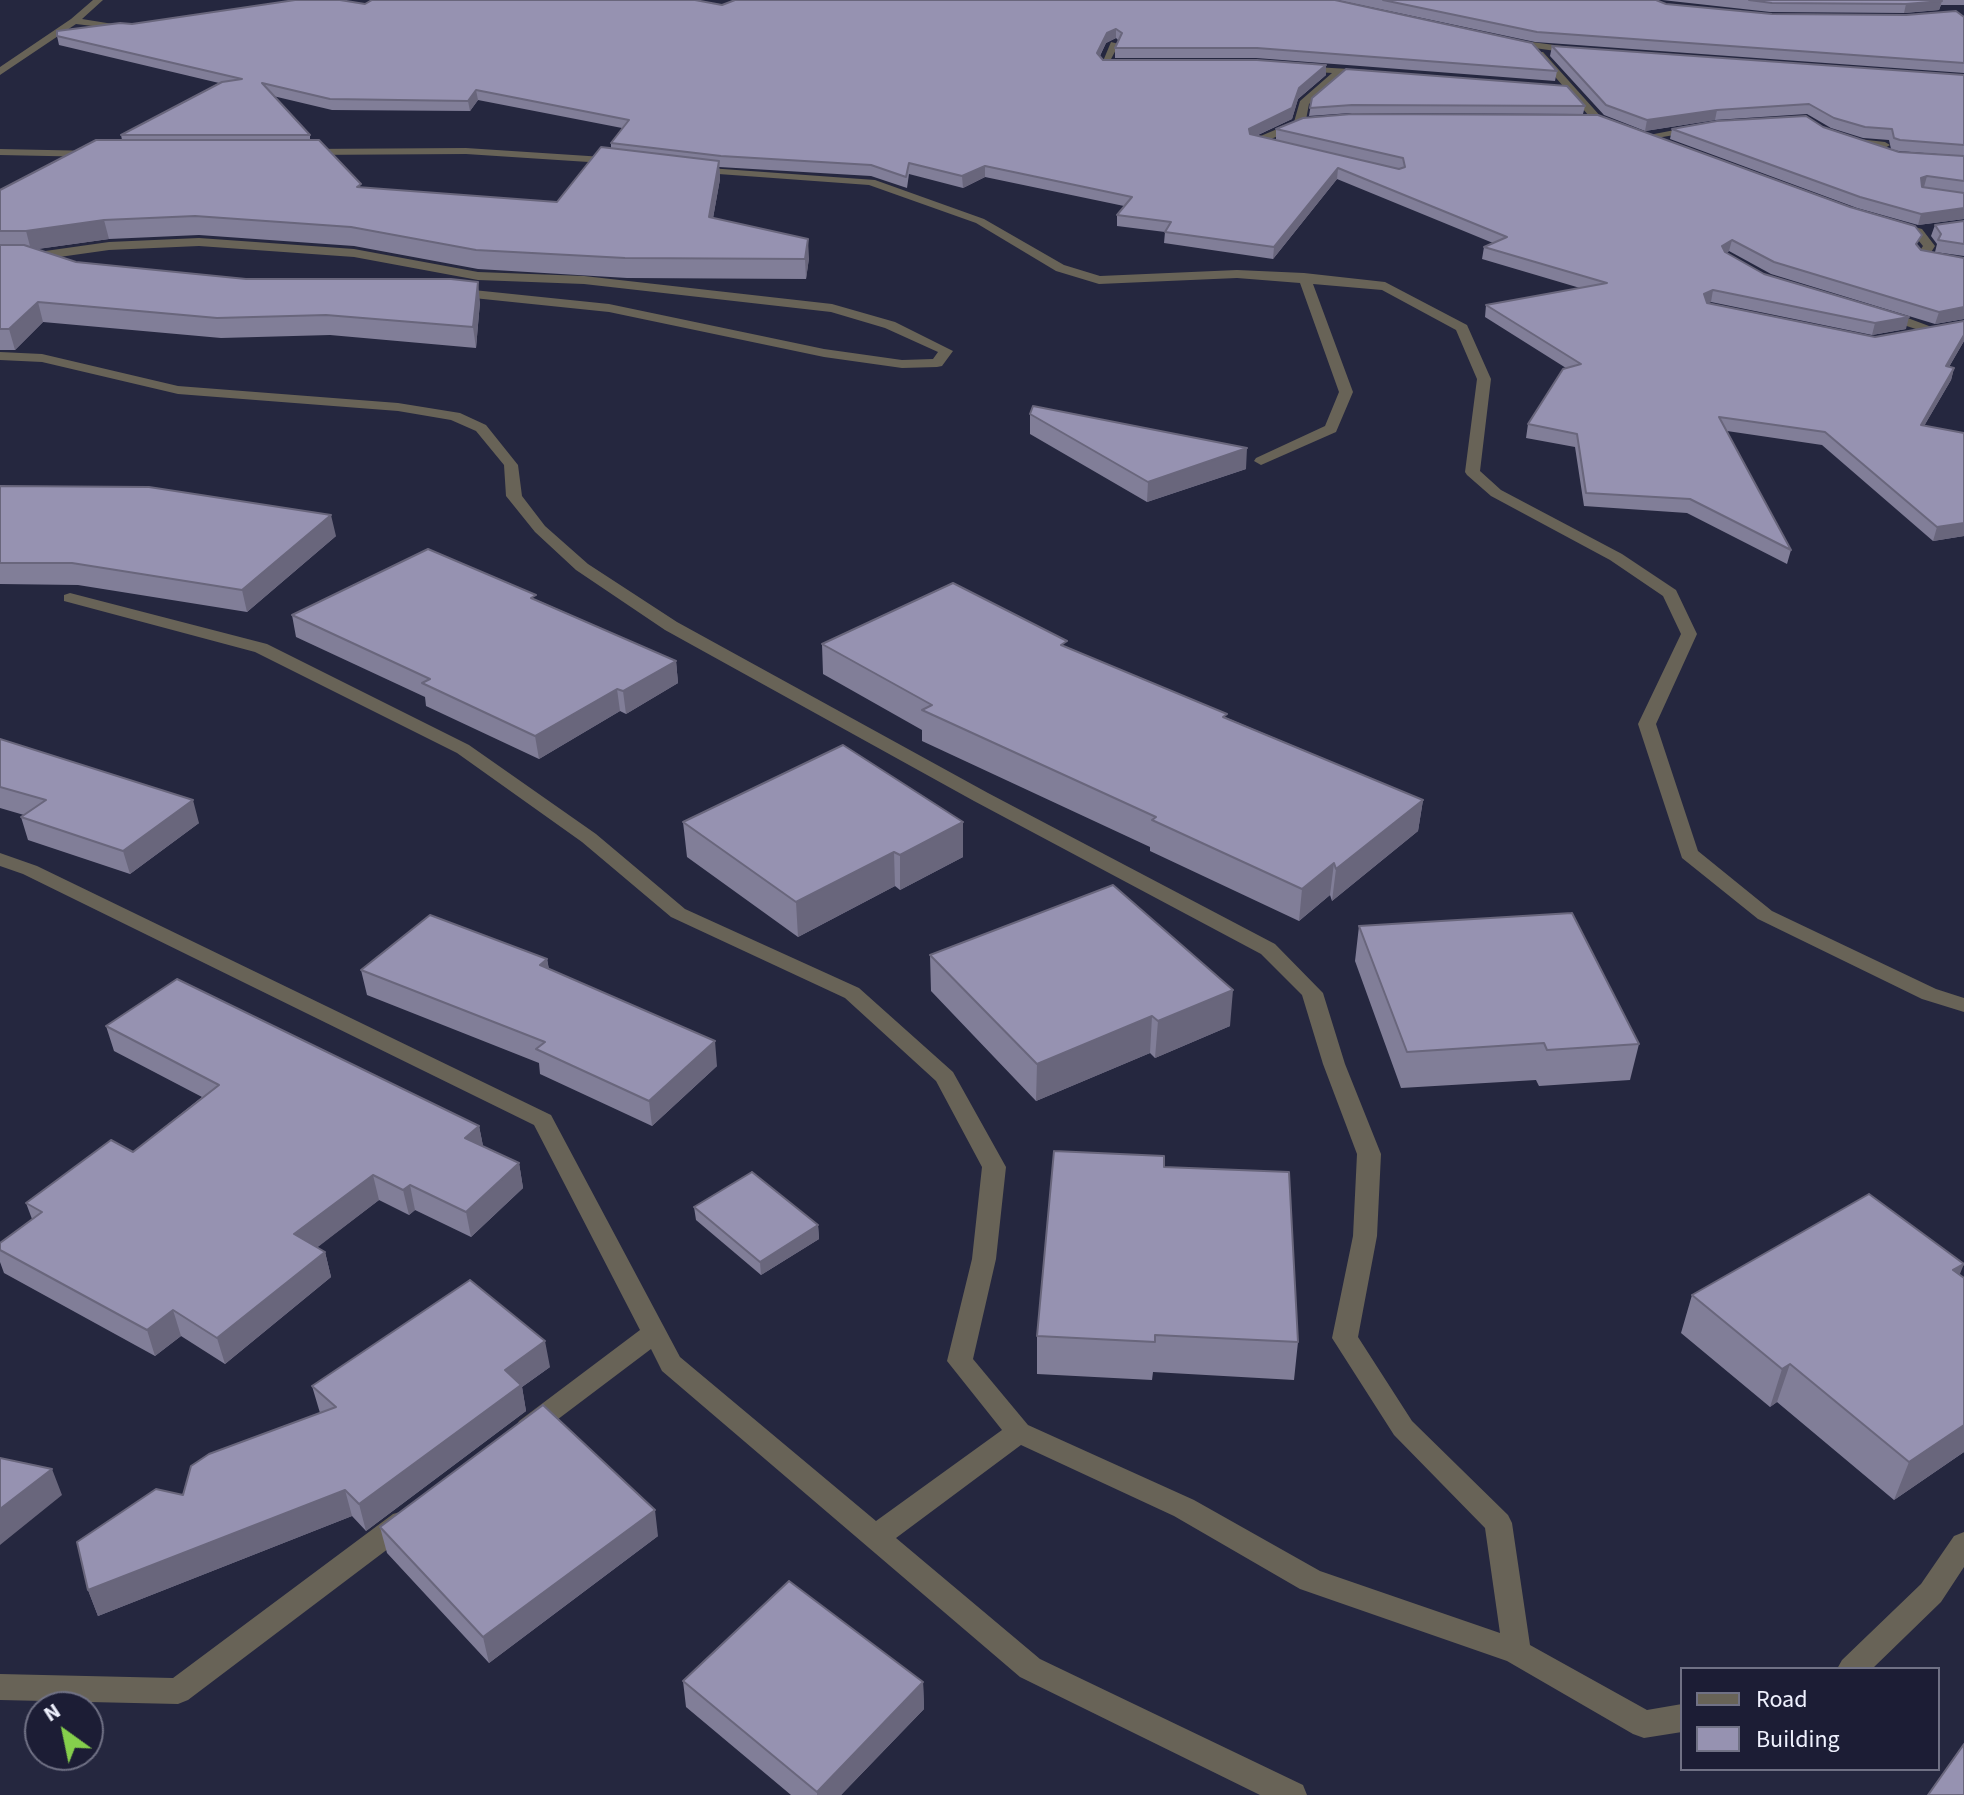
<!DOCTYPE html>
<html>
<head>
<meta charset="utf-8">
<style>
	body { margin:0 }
	#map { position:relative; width:1964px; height:1795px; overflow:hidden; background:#25273f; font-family:"Source Sans 3",sans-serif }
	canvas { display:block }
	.legend { position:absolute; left:1680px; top:1667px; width:260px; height:104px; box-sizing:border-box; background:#1c1d35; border:2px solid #707185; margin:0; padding:10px 14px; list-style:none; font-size:24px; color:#eef0fd }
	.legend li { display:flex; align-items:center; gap:16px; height:40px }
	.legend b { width:40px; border:2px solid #707185 }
	.north { position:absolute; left:24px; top:1691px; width:80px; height:80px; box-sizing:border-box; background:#1c1d35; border:2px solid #707185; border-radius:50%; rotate:327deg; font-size:22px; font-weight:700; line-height:32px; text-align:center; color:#eef0fd }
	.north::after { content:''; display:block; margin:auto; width:28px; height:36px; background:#85cf4c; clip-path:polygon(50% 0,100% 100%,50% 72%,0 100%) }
</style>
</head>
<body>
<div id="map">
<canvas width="1964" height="1795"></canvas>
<ul class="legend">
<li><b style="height:10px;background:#686357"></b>Road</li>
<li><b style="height:22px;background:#9692b1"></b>Building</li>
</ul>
<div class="north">N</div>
</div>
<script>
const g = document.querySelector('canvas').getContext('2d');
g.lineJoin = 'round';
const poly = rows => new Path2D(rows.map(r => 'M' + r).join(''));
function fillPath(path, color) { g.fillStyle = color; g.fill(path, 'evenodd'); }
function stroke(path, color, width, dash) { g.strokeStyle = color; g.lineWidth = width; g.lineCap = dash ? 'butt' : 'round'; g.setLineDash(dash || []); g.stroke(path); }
fillPath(poly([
	[93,0,103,0,82,19,138,28,133,31,76,24,0,75,0,67,71,19,93,0],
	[1509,39,1577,48,1582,51,1577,54,1506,44,1509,39],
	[1111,42,1119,44,1110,61,1127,62,1127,66,1101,66,1111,42],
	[1537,52,1543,52,1602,118,1602,122,1573,121,1573,117,1589,116,1537,56,1537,52],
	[1296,66,1368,70,1373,73,1368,76,1343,74,1309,104,1305,125,1266,141,1273,143,1273,147,1251,144,1251,140,1294,122,1300,101,1332,73,1300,71,1296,66],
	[1695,126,1700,129,1699,131,1644,140,1639,137,1695,126],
	[1850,138,1885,142,1890,145,1885,148,1846,143,1846,139,1850,138],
	[466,148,619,158,625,161,619,164,466,154,304,155,299,152,304,149,466,148],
	[0,149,96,151,101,154,96,157,0,155,0,149],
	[695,167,875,180,984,219,1064,265,1100,276,1237,270,1304,273,1385,282,1467,325,1491,379,1480,471,1501,490,1622,554,1676,590,1697,634,1656,724,1698,851,1772,911,1936,989,1964,998,1964,1012,1922,999,1758,919,1682,858,1638,724,1681,634,1663,596,1610,560,1491,496,1467,475,1465,472,1477,379,1456,330,1382,290,1313,284,1353,392,1336,432,1261,465,1254,461,1256,458,1325,426,1339,392,1300,283,1237,278,1099,284,1056,271,976,223,869,185,691,172,691,168,695,167],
	[1899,223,1922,229,1935,246,1930,254,1964,259,1964,267,1918,259,1916,256,1923,246,1914,235,1895,230,1893,227,1899,223],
	[199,238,354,249,478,272,584,276,832,304,895,322,953,351,942,366,937,367,902,368,824,357,609,312,454,296,448,292,454,288,609,304,824,349,902,360,933,359,938,352,885,328,831,312,584,284,478,280,354,257,199,246,109,250,31,261,0,261,0,253,31,253,109,242,199,238],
	[1879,311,1889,311,1937,329,1925,332,1879,317,1879,311],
	[0,352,42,354,178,386,398,403,460,413,486,425,518,465,522,496,545,526,588,564,677,622,988,793,1275,944,1323,993,1345,1064,1381,1154,1377,1236,1358,1337,1412,1421,1508,1515,1512,1523,1530,1645,1647,1710,1682,1704,1682,1732,1644,1738,1633,1734,1507,1661,1300,1589,1174,1516,1021,1445,896,1538,1040,1659,1303,1785,1307,1795,1260,1795,1020,1677,662,1371,651,1349,537,1435,528,1439,519,1435,515,1428,519,1421,640,1330,534,1125,23,874,0,866,0,853,37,866,551,1115,680,1357,876,1521,1002,1430,947,1361,972,1259,982,1167,936,1081,845,998,671,917,582,842,457,753,255,652,64,601,64,595,70,593,267,644,469,745,596,834,685,909,859,988,953,1072,1006,1167,996,1259,973,1359,1028,1425,1194,1500,1320,1571,1500,1633,1485,1528,1394,1435,1332,1338,1353,1236,1357,1154,1323,1064,1302,995,1261,954,974,801,665,630,576,570,535,532,506,496,504,465,476,431,451,420,398,411,178,394,42,362,0,360,0,352],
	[403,1511,413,1514,417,1522,413,1530,188,1700,178,1704,0,1700,0,1674,173,1678,393,1514,403,1511],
	[1964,1532,1964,1567,1941,1602,1872,1669,1837,1669,1842,1660,1921,1584,1954,1536,1964,1532]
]), '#686357');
fillPath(poly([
	[1335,0,1557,71,1555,81,1256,58,1115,58,1115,48,1119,41,1116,38,1106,43,1100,56,1103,60,1326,65,1326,75,1298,99,1292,119,1256,136,1276,140,1276,129,1918,247,1921,250,1964,258,1964,319,1935,324,1771,274,1729,251,1727,253,1764,274,1906,329,1872,335,1711,302,1708,303,1875,337,1964,321,1964,341,1949,367,1954,368,1951,380,1924,426,1964,433,1964,536,1933,541,1822,445,1727,431,1791,550,1787,564,1687,513,1584,506,1575,447,1526,438,1528,424,1566,368,1485,317,1486,305,1580,288,1482,259,1484,247,1493,243,1337,179,1273,259,1164,243,1165,232,1117,226,1117,215,1124,206,985,177,963,188,909,174,907,188,871,176,719,167,720,179,713,218,809,258,806,279,627,278,478,269,354,246,199,235,109,239,37,249,76,262,480,302,476,348,330,335,221,338,43,322,15,350,0,350,0,190,122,140,121,135,219,83,59,45,57,36,132,24,365,4,722,5],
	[273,96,332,110,470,111,478,100,622,128,611,143,611,148,557,202,361,188,310,140,310,135],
	[1337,0,1656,0,1666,4,1772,14,1964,17,1964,73,1535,42],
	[1662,0,1964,0,1964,5,1941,5,1939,10,1904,13,1770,12],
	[1552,46,1964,75,1964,156,1898,151,1891,149,1889,140,1863,138,1831,128,1807,114,1715,120,1645,131,1604,115,1550,56],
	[1312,98,1585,106,1583,114,1351,113,1309,116],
	[1823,127,1899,152,1964,156,1964,219,1918,225,1857,208,1670,139,1672,129],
	[1964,221,1964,256,1935,252,1937,244,1931,236,1935,225],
	[1030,414,1246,469,1147,502,1030,434],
	[0,486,336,536,247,612,78,585,0,584],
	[537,600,676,661,678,683,626,714,620,711,539,759,426,706,425,697,296,637,292,615],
	[822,644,1067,647,1227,718,1423,800,1418,831,1332,901,1330,895,1299,921,1150,851,1150,847,922,741,922,730,823,674],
	[0,739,199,823,130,874,28,840,21,817,24,815,0,808],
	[683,822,963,822,963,857,900,890,895,886,798,937,687,857],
	[1359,926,1639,1044,1630,1080,1539,1086,1536,1080,1401,1088,1355,961],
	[930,955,1230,1026,1155,1058,1150,1053,1036,1101,931,991],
	[547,959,549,969,717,1066,652,1126,540,1074,539,1063,367,995,361,970],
	[106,1026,479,1126,483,1146,519,1163,523,1188,471,1237,415,1210,409,1215,379,1200,317,1247,325,1252,331,1277,225,1364,181,1336,155,1356,4,1273,0,1262,0,1243,32,1219,26,1203,133,1152,202,1097,114,1051],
	[1164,1167,1298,1342,1294,1380,1153,1372,1152,1380,1037,1374,1037,1336],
	[694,1207,818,1225,819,1239,761,1275,696,1220],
	[1964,1278,1964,1452,1894,1500,1777,1402,1770,1407,1681,1333,1692,1295],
	[550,1367,522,1387,526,1411,366,1531,352,1516,98,1616,88,1590,183,1495,320,1413,312,1386],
	[380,1527,658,1536,489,1663,387,1553],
	[683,1681,923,1682,924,1709,841,1795,791,1795,686,1707]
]), '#817e98');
fillPath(poly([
	[1942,1,1939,10,1904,13,1906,4],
	[1116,29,1116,38,1106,43,1096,63,1097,53,1107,33],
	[1326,65,1326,75,1298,99,1292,119,1249,139,1249,129],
	[476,90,478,100,470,111,468,101],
	[1717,110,1715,120,1645,131,1647,120],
	[719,161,720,179,710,235,709,217],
	[985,166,985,177,963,188,962,176],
	[1338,168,1337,179,1273,259,1274,247],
	[1927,176,1924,187,1918,189,1921,178],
	[1964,208,1964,219,1918,225,1921,214],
	[104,220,109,239,31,250,26,231],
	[808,239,809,258,806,279,805,259],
	[1732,240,1729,251,1719,257,1722,246],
	[478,282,480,302,476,348,473,327],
	[1713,290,1711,302,1702,306,1704,294],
	[38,302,43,322,15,350,9,329],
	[1964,307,1964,319,1935,324,1939,312],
	[1909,317,1906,329,1872,335,1875,323],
	[1964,335,1964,341,1942,379,1946,366],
	[1954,368,1951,380,1917,438,1921,425],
	[1247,448,1246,469,1147,502,1148,482],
	[331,515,336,536,247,612,242,590],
	[1964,523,1964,536,1933,541,1937,527],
	[676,661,678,683,626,714,623,691],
	[617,689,620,711,539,759,535,736],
	[193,800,199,823,130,874,123,851],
	[1423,800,1418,831,1332,901,1336,869],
	[963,822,963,857,900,890,900,855],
	[894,852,895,886,798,937,796,902],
	[1334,863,1330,895,1299,921,1302,889],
	[547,959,551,984,540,965],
	[1233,990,1230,1026,1155,1058,1158,1021],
	[1152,1016,1150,1053,1036,1101,1037,1064],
	[715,1041,717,1066,652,1126,649,1101],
	[479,1126,484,1151,465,1138],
	[519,1163,523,1188,471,1237,466,1212],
	[373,1175,379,1200,301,1260,294,1234],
	[410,1185,415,1210,409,1215,403,1190],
	[818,1225,819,1239,761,1275,760,1262],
	[325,1252,331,1277,225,1364,217,1338],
	[1964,1264,1949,1301,1953,1270],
	[173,1310,181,1336,155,1356,147,1330],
	[545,1341,550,1367,522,1387,526,1411,366,1531,359,1504,505,1370],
	[1790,1364,1777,1402,1770,1407,1782,1369],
	[1964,1425,1964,1452,1894,1500,1909,1462],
	[52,1469,62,1495,0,1545,0,1509],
	[345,1490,352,1516,98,1616,88,1590],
	[655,1510,658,1536,489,1663,483,1637],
	[923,1682,924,1709,841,1795,817,1795,817,1792]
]), '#69667c');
const building = poly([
	[295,0,340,0,365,4,372,0,695,0,722,5,735,0,1335,0,1532,43,1557,71,1257,48,1115,48,1122,33,1116,29,1107,33,1097,53,1103,60,1257,60,1326,65,1299,88,1292,108,1249,129,1250,134,1399,169,1405,167,1403,158,1276,129,1303,118,1352,114,1598,115,1850,207,1915,226,1922,235,1916,244,1921,250,1964,258,1964,307,1939,312,1774,262,1732,240,1722,246,1725,252,1764,274,1909,317,1875,323,1713,290,1704,294,1707,303,1875,337,1964,321,1964,335,1946,366,1954,368,1921,425,1964,433,1964,523,1937,527,1825,432,1719,417,1791,550,1690,499,1586,493,1577,434,1528,424,1563,369,1581,364,1486,305,1607,283,1484,247,1507,237,1338,168,1274,247,1165,232,1171,222,1117,215,1132,197,985,166,962,176,909,163,906,177,871,165,721,156,611,143,629,120,476,90,468,101,330,99,262,83,310,135,121,135,222,82,242,79,57,36,57,31,120,23,132,24,295,0],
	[1383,0,1656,0,1666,4,1772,14,1906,15,1956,11,1964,17,1964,63,1537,32,1383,0],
	[1749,0,1941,0,1942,1,1906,4,1772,3,1749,0],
	[1552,46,1964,75,1964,145,1900,140,1894,138,1892,129,1865,127,1834,118,1809,104,1717,110,1647,120,1606,105,1552,46],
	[1346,69,1567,86,1585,106,1352,105,1310,108,1312,98,1346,69],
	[1806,116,1823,127,1899,152,1964,156,1964,181,1927,176,1921,178,1922,187,1964,193,1964,208,1921,214,1860,197,1672,129,1717,121,1806,116],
	[96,140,319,140,361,184,357,187,557,202,601,147,719,161,709,217,808,239,805,259,625,258,476,250,351,227,195,216,104,220,26,231,0,231,0,190,96,140],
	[1964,221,1964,244,1938,240,1941,234,1935,225,1964,221],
	[0,245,24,245,76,262,246,279,451,279,478,282,473,327,326,315,217,318,38,302,9,329,0,329,0,245],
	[1033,406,1247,448,1148,482,1030,414,1033,406],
	[0,486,149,487,331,515,242,590,72,563,0,563,0,486],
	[428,549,536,595,531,598,676,661,623,691,617,689,535,736,422,683,430,679,292,615,428,549],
	[953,583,1067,641,1061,645,1227,714,1223,717,1423,800,1336,869,1334,863,1302,889,1152,820,1156,817,922,710,932,705,822,644,953,583],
	[0,739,193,800,123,851,21,817,46,800,0,787,0,739],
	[843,745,963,822,900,855,894,852,796,902,683,822,843,745],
	[1113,885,1233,990,1158,1021,1152,1016,1037,1064,930,955,1113,885],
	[1572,913,1639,1044,1547,1050,1544,1043,1407,1052,1359,926,1572,913],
	[430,915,547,959,540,965,715,1041,649,1101,536,1049,545,1042,361,970,430,915],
	[177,979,479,1126,465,1138,519,1163,466,1212,410,1185,403,1190,373,1175,294,1234,325,1252,217,1338,173,1310,147,1330,0,1250,0,1243,42,1212,26,1203,111,1140,133,1152,219,1085,106,1026,177,979],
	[1054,1151,1164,1156,1164,1167,1289,1172,1298,1342,1155,1335,1155,1342,1037,1336,1054,1151],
	[752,1172,818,1225,760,1262,694,1207,752,1172],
	[1869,1194,1964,1264,1953,1270,1964,1278,1964,1425,1909,1462,1790,1364,1782,1369,1692,1295,1869,1194],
	[470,1280,545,1341,505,1370,521,1385,359,1504,345,1490,88,1590,77,1542,156,1489,183,1495,191,1466,209,1454,336,1407,312,1386,470,1280],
	[543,1405,655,1510,483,1637,380,1527,543,1405],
	[0,1458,52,1469,0,1509,0,1458],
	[789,1581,923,1682,817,1792,683,1681,789,1581],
	[1964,1744,1964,1795,1928,1795,1964,1744]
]);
fillPath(building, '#9692b1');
stroke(building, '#69667c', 2);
</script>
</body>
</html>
